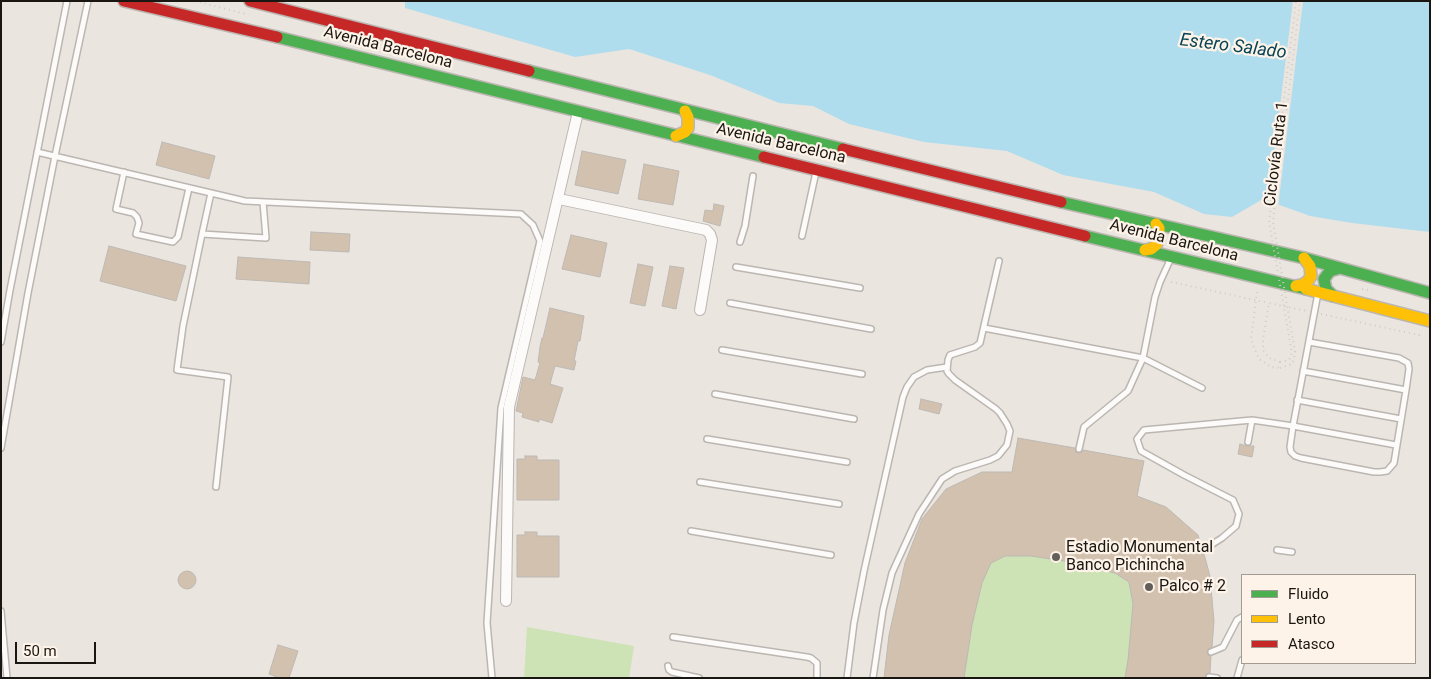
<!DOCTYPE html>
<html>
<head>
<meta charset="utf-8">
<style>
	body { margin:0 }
	#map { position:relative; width:1431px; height:679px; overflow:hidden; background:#ebe5df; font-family:Roboto,sans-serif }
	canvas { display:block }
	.frame { position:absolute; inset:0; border:2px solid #1a1612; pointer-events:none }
	.legend { position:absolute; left:1241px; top:574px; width:175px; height:90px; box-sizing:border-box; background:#fdf3e8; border:1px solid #a29b92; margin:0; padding:6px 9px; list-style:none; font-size:15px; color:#1a1612 }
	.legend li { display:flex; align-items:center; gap:10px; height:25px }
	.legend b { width:25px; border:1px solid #a29b92 }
	.scale { position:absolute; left:15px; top:642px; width:81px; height:22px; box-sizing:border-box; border:2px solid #1a1612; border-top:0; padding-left:6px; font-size:15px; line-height:18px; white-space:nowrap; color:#1a1612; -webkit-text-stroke:4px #fdf3e8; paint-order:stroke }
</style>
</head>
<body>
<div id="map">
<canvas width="1431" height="679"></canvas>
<div class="frame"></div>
<ul class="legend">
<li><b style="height:6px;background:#4caf50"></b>Fluido</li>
<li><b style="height:6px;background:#ffc107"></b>Lento</li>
<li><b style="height:6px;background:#c62828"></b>Atasco</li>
</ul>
<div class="scale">50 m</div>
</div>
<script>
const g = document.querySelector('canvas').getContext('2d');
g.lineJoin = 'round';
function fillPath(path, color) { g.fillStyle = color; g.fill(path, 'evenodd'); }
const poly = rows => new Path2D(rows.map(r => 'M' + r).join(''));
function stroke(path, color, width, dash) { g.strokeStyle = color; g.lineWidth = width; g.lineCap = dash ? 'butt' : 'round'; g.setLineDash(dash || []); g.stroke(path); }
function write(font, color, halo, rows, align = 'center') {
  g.font = font + ' Roboto,sans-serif'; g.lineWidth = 4.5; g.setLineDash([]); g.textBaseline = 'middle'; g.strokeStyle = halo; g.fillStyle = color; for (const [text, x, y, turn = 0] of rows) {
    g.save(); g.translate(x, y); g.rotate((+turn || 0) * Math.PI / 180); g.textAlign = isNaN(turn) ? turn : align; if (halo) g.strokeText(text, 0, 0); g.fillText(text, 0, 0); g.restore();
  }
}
fillPath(poly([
	[1018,438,1144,461,1137,496,1166,507,1198,535,1210,576,1214,621,1209,678,884,678,889,635,905,563,922,519,1012,472],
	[527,627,634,646,629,678,524,678]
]), '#cde2b5');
fillPath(poly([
	[405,1,1430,1,1430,232,1352,223,1310,216,1263,199,1232,217,1204,214,1154,192,1063,175,1007,151,924,142,849,124,813,106,779,103,710,75,629,49,575,57,405,8]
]), '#afdded');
fillPath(poly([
	[1293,1,1303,1,1278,207,1268,204]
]), '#ebe5df');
const building = poly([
	[162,142,215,156,209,179,156,165,162,142],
	[582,151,626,160,618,194,575,185,582,151],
	[644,164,679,171,673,205,638,199,644,164],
	[714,204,724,206,720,226,703,221,705,210,713,211,714,204],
	[311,232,350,234,349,252,310,250,311,232],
	[571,235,607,243,600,277,562,269,571,235],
	[109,246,186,266,176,301,100,281,109,246],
	[238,257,310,262,309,284,236,279,238,257],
	[638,264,653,267,645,306,630,303,638,264],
	[670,266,684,268,676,309,662,306,670,266],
	[550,308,584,316,580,341,578,341,574,361,576,361,574,370,555,366,550,384,563,388,552,423,539,419,539,422,522,417,523,413,516,411,523,377,535,380,540,363,538,362,540,347,542,338,543,338,550,308],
	[921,399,942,404,939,414,919,409,921,399],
	[1018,438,1075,448,1076,452,1079,453,1082,452,1083,450,1144,461,1137,496,1166,507,1198,535,1201,546,1199,551,1201,554,1204,554,1210,576,1214,621,1212,647,1208,649,1207,652,1208,655,1211,656,1210,673,1206,674,1205,678,1125,678,1128,660,1133,604,1129,582,1115,573,1064,561,1031,556,1005,556,991,563,982,583,972,625,964,678,884,678,889,635,905,563,922,519,946,489,982,472,1012,472,1018,438],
	[1240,444,1247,446,1254,446,1252,457,1238,454,1240,444],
	[525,456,537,456,537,460,559,460,559,500,517,500,517,459,525,459,525,456],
	[525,532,537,532,537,536,559,536,559,577,517,577,517,535,525,535,525,532],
	'178 580a9 9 0 1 1 18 0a9 9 0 1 1-18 0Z',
	[278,645,298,651,289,678,279,678,269,674,278,645]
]);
fillPath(building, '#d2c1af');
stroke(building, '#bdb9b4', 1);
const lane = poly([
	[37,152,245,201,521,214,533,225,540,241,501,408,487,623,492,678],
	[124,172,116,209,133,213,137,217,139,223,136,234,173,242,178,237,189,188],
	[211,193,202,234,183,326,177,370,228,377,216,487],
	[202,234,266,238,263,202],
	[802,236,816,172],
	[740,242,745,226,753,176],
	[736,267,860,288],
	[730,303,871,329],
	[984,328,1143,358,1155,297,1160,282,1171,258],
	[1,342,10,290,67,1],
	[1309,342,1399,358,1408,363,1409,369,1406,390,1394,463,1387,471,1380,472,1374,472,1301,458,1295,456,1291,452,1290,447,1293,426,1318,293],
	[722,350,862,374],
	[1303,371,1406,390],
	[715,394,854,419],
	[1297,400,1401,419],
	[707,439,847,462],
	[1248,442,1252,420],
	[1,448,28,293,55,156,88,1],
	[1079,449,1084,427,1128,391,1143,358,1202,388],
	[700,482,839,504],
	[691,531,831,555],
	[1203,550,1222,538,1236,526,1239,514,1233,500,1184,475,1141,451,1137,439,1144,430,1252,420,1293,426,1396,445],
	[1277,550,1292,552],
	[1,611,7,678],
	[673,637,807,657,811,658,817,663,817,678],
	[1211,652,1223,647,1237,620,1242,617],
	[668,666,669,670,672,672,699,678],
	[1209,677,1217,678],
	[847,678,854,623,864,571,903,397,907,387,914,377,927,370,947,367],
	[873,678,883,610,892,573,919,514,942,479,955,471,990,460,998,456,1007,445,1010,431,1007,424,1000,413,996,409,955,380,949,374,947,371,948,360,950,355,975,347,980,343,999,261],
	[1237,678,1242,660]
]);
const street = poly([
	[559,199,706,230,710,234,712,240,700,310],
	[506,601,509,407,578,112]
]);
const fast = poly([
	[277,37,764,157],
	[529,71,843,149],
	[1061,202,1304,258,1430,293],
	[1085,236,1306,289],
	[1333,296,1326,289,1324,279,1330,271,1340,268]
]);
const slow = poly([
	[676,136,685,132,688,128,688,117,685,111],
	[1145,250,1151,249,1156,245,1159,239,1159,228,1156,224],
	[1296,286,1302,285,1308,281,1311,276,1310,266,1304,258],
	[1306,289,1430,321]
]);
const jam = poly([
	[124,1,277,37],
	[250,1,529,71],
	[843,149,1061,202],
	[764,157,1085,236]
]);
stroke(lane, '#bbb6b1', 8);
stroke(street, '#bbb6b1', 12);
stroke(fast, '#bbb6b1', 14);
stroke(slow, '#bbb6b1', 14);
stroke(jam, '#bbb6b1', 14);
stroke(poly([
	[195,1,245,14],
	[1170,242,1243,259],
	[1171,282,1269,303],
	[1362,289,1372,291],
	[1257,292,1251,340,1259,359,1271,367,1280,368],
	[1321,314,1419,335,1423,333],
	[1280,362,1269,358,1263,350,1263,339,1269,303,1306,311]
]), '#cecccb', 2, [1, 4]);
stroke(lane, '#fcfbfa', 5);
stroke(street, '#fcfbfa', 10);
stroke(fast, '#4caf50', 11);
stroke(slow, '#ffc107', 11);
stroke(jam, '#c62828', 11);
stroke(poly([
	[1280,362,1289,360,1292,353,1269,222,1296,1],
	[1280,368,1292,364,1294,359,1295,352,1273,222,1300,1]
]), '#cecccb', 2, [1, 4]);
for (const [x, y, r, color] of [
	[1056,557,5,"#635e5a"],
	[1149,587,5,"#635e5a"]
]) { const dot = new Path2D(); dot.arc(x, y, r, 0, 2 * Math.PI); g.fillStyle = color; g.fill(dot); stroke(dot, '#fdf3e8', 2); }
write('16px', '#1a1612', '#fdf3e8', [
	["Avenida Barcelona",388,48,14],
	["Avenida Barcelona",781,144,13],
	["Ciclovía Ruta 1",1277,154,-83],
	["Avenida Barcelona",1174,241,14]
]);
write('16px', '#1a1612', '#fdf3e8', [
	["Estadio Monumental",1066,548],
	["Banco Pichincha",1066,566],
	["Palco # 2",1159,587]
], 'left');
write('italic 18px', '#064355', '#fdf3e8', [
	["Estero Salado",1233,47,7]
]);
</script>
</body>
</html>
